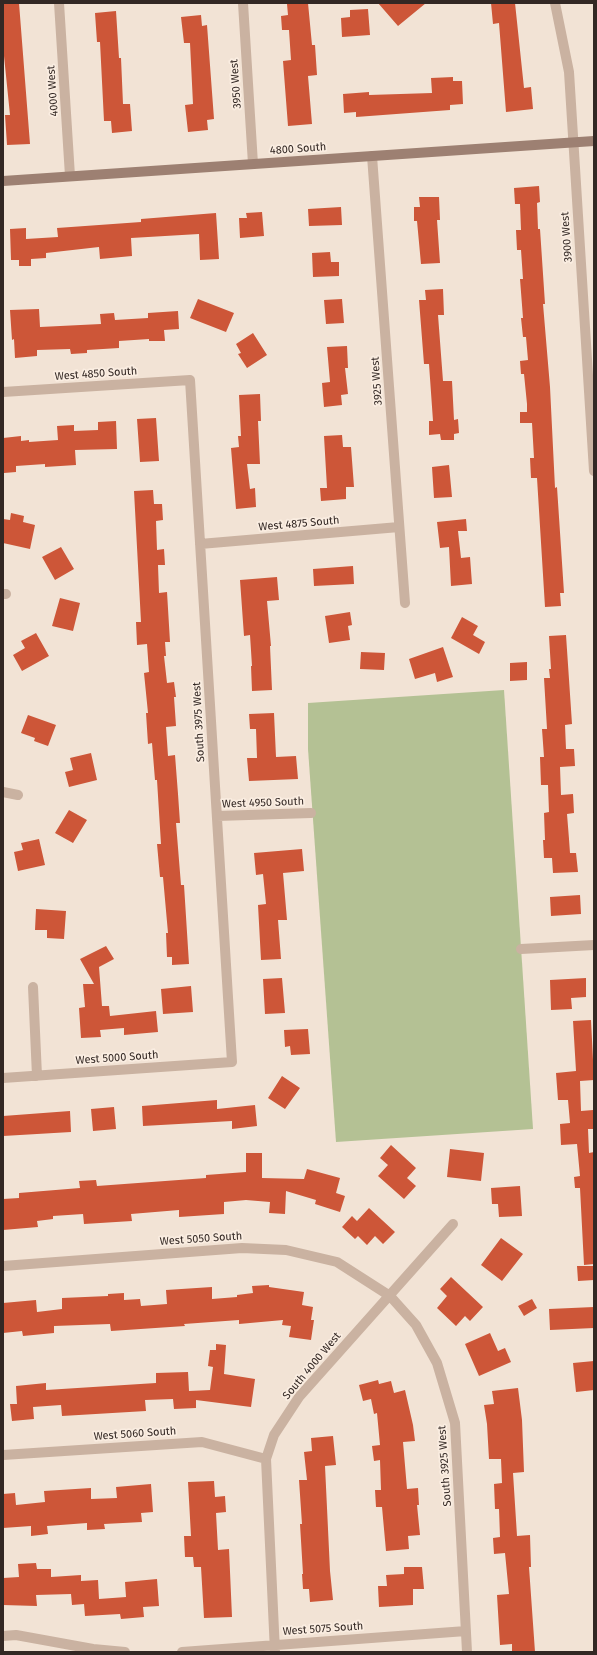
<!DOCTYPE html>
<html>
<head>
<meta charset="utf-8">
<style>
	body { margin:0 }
	#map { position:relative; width:597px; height:1655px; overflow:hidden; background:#f2e3d5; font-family:"Fira Sans",sans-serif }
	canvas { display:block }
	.frame { position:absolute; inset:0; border:4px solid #332824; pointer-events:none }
</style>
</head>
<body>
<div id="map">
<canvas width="597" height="1655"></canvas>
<div class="frame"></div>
</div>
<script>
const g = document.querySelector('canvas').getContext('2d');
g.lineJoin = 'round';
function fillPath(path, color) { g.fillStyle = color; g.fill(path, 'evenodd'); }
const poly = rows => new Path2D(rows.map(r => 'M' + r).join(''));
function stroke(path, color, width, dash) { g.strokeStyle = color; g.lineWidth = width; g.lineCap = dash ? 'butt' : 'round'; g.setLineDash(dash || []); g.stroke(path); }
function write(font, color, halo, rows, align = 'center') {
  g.font = font + ' "Fira Sans",sans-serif'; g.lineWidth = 3.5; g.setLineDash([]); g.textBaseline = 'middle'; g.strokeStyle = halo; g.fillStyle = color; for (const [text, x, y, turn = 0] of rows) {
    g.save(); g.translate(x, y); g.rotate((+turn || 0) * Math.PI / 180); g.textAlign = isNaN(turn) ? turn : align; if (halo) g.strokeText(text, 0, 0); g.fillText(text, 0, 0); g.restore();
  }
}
fillPath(poly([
	[504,690,533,1129,336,1142,308,749,308,703]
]), '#b4c194');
fillPath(poly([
	[3,3,19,3,30,144,7,145,5,115,10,115,4,56],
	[301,3,308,3,312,45,315,45,317,75,308,76,312,124,288,126,283,61,291,60,289,30,282,30,281,16,288,15,287,4],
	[378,3,426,3,398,26],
	[491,3,515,3,524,88,531,87,533,109,506,112,499,23,493,24],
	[368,9,370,35,342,37,341,18,350,17,350,10],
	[116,11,119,58,121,58,123,104,130,104,132,131,112,133,111,121,104,121,100,42,97,42,95,13],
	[201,15,202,26,207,25,214,119,207,120,208,130,188,132,185,105,193,104,190,43,184,43,181,17],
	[453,77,453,81,462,81,463,104,450,105,450,110,356,117,356,112,344,113,343,94,369,92,369,95,432,93,431,78],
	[539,186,540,202,537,203,538,229,540,229,545,304,543,304,550,387,555,488,557,487,564,593,560,593,561,606,545,607,537,478,531,478,530,458,534,458,532,423,520,423,520,412,527,412,527,404,524,374,521,374,520,361,528,360,526,337,523,337,521,318,523,318,520,279,523,279,521,250,517,250,516,230,521,230,520,204,515,204,514,188],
	[419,197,439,197,440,220,437,220,440,263,421,264,417,221,414,221,414,207,420,207],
	[341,207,342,225,309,226,308,209],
	[262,212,264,236,240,238,239,218,247,218,246,213],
	[216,213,219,259,200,260,199,234,131,238,132,256,100,259,99,247,46,253,46,258,31,259,31,266,19,266,19,260,11,260,10,229,26,228,26,239,58,237,57,228,141,222,141,219],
	[330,252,331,262,339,262,339,276,313,277,312,253],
	[443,289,444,315,438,315,443,381,452,381,454,420,458,419,459,433,454,434,454,440,441,440,440,434,429,435,429,421,433,421,429,364,424,364,419,300,426,300,425,290],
	[198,299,234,313,226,332,190,318],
	[342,299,344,323,326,324,324,300],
	[39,309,40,327,101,324,100,314,114,313,115,320,148,318,148,313,178,311,179,329,164,330,165,341,149,341,149,339,119,341,119,348,87,350,87,353,71,354,70,349,37,350,37,356,15,358,14,339,12,340,10,310],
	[253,333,267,355,247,368,238,354,241,353,236,344],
	[347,346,348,368,345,368,348,394,341,395,342,405,324,407,322,383,330,382,327,347],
	[260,394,261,421,258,421,260,464,247,464,250,489,255,488,256,507,236,509,231,448,239,447,238,436,241,436,239,395],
	[156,418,159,461,140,462,137,419],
	[116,421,117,449,75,450,76,465,45,467,45,464,16,466,16,472,4,473,3,438,21,436,21,441,29,440,29,442,58,440,57,426,74,425,74,431,98,430,98,422],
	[342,435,343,447,351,447,354,487,346,487,346,499,321,501,320,488,327,488,324,436],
	[449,465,452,497,434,498,432,467],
	[153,490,154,504,162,504,163,520,156,521,157,550,164,549,165,565,158,565,159,593,167,592,170,642,165,642,166,656,164,656,167,683,174,682,176,697,174,697,176,726,166,727,168,756,175,755,178,794,180,823,176,823,181,885,184,885,189,964,172,965,172,957,167,957,166,933,168,933,163,877,160,877,157,844,161,844,157,780,155,780,152,743,148,744,146,713,148,713,144,673,149,672,147,644,137,645,136,622,141,622,134,491],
	[11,513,24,516,23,522,35,525,30,549,3,543,3,519,10,520],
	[466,519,467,531,458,531,461,558,470,557,472,584,451,586,449,547,440,548,437,522],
	[61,547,74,569,55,580,42,557],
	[353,566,354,584,314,586,313,569],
	[277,577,279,600,267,601,271,646,270,646,272,690,252,691,251,666,252,666,250,635,244,636,240,580],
	[60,598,80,603,73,631,52,626],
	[350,612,352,625,348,626,350,640,329,643,325,616],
	[462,617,478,626,473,635,485,642,479,654,451,638],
	[36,633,49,656,22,671,13,655,25,648,21,641],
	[566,635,572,724,565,725,566,749,574,749,575,766,560,767,561,795,573,794,574,813,567,814,569,839,570,853,576,853,578,872,553,873,552,858,544,858,543,840,545,840,544,813,549,812,548,785,541,785,540,757,544,757,542,729,547,729,544,678,550,678,549,669,551,669,549,636],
	[443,647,453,677,437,682,435,673,415,679,409,659],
	[361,652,385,653,384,670,360,669],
	[527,662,527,680,510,681,510,663],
	[274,713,276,757,296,756,298,779,249,781,247,758,257,758,256,729,250,729,249,714],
	[28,715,56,725,48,746,34,741,35,738,21,733],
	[91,753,97,780,69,787,65,772,73,770,70,758],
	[69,810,87,820,73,843,55,833],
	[39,839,45,865,18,871,14,852,23,850,21,843],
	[302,849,304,871,283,873,287,920,278,920,281,959,261,960,258,905,266,904,263,874,256,875,254,853],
	[580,895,581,914,551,916,550,897],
	[36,909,66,911,64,939,47,938,47,930,35,930],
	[106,946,114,959,99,967,102,1006,109,1006,110,1016,156,1011,158,1032,124,1035,124,1028,100,1030,101,1037,81,1038,79,1008,85,1007,83,984,94,984,80,959],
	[282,978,285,1013,265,1014,263,979],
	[586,978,586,997,571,998,572,1009,551,1010,550,980],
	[191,986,193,1012,163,1014,161,989],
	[591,1020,594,1080,580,1081,581,1111,593,1110,594,1120,594,1129,588,1129,589,1153,594,1152,594,1264,584,1265,580,1188,575,1188,574,1177,580,1176,577,1144,561,1145,560,1124,570,1123,568,1100,558,1100,556,1073,576,1071,573,1021],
	[308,1029,310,1054,291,1055,290,1046,285,1047,284,1030],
	[282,1076,300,1088,285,1109,268,1098],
	[217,1100,217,1109,255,1105,257,1126,232,1129,232,1121,143,1126,142,1106],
	[114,1107,116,1129,93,1131,91,1109],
	[70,1111,71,1132,3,1136,3,1116],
	[391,1145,416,1168,407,1178,416,1186,404,1199,378,1176,388,1165,380,1158],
	[450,1149,484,1153,481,1181,447,1177],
	[246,1153,262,1153,262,1178,304,1179,307,1169,340,1178,336,1193,345,1196,340,1212,315,1204,316,1200,286,1191,285,1214,269,1213,270,1202,246,1200,224,1202,224,1214,179,1217,179,1210,131,1214,132,1221,84,1224,83,1214,53,1216,53,1219,37,1221,38,1227,3,1230,3,1199,19,1198,19,1193,80,1188,79,1181,96,1180,97,1186,206,1178,206,1175,246,1172],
	[520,1186,522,1216,499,1217,498,1204,492,1204,491,1188],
	[369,1208,395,1232,383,1244,375,1236,367,1245,358,1236,355,1239,342,1227,352,1216,357,1221],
	[501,1238,523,1254,502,1281,481,1265],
	[577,1266,594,1266,594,1280,578,1281],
	[451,1277,483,1307,470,1321,465,1316,456,1326,437,1308,447,1296,440,1289],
	[269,1285,269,1287,304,1292,302,1305,313,1307,311,1320,314,1320,311,1340,289,1337,291,1326,282,1325,283,1320,239,1324,239,1320,184,1324,185,1326,111,1331,110,1324,54,1326,54,1333,23,1336,22,1331,3,1333,3,1303,36,1300,37,1312,62,1309,62,1298,108,1296,108,1294,124,1293,124,1300,140,1299,141,1306,167,1304,166,1290,212,1287,212,1299,237,1297,237,1295,253,1293,252,1286],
	[532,1299,537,1308,524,1316,518,1306],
	[594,1307,594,1328,550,1330,549,1309],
	[490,1333,498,1351,505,1348,511,1362,479,1376,465,1344],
	[216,1344,226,1345,224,1374,255,1379,251,1407,196,1400,196,1408,174,1409,173,1399,145,1400,146,1411,62,1416,61,1405,33,1407,34,1419,12,1421,10,1404,17,1404,16,1386,46,1383,46,1390,156,1383,156,1373,188,1372,189,1391,210,1390,213,1367,208,1366,210,1350,216,1350],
	[594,1361,594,1390,576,1392,573,1363],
	[378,1380,379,1384,391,1381,394,1393,405,1390,413,1425,415,1441,403,1442,407,1489,418,1488,419,1505,417,1505,420,1535,408,1536,409,1549,386,1551,382,1507,376,1507,375,1490,381,1490,380,1460,374,1461,372,1446,380,1445,377,1413,374,1414,371,1399,363,1401,359,1385],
	[518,1388,522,1420,524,1472,513,1473,517,1536,530,1535,531,1567,529,1567,535,1652,512,1652,512,1644,500,1645,497,1595,509,1594,505,1553,494,1554,493,1538,500,1537,499,1509,495,1509,494,1484,502,1483,501,1459,489,1459,487,1424,484,1405,494,1404,492,1391],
	[333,1436,336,1465,325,1466,330,1571,333,1600,310,1602,309,1589,303,1589,302,1574,303,1574,300,1524,302,1524,299,1480,307,1480,304,1452,312,1451,311,1438],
	[214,1481,215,1497,225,1496,226,1512,216,1513,218,1550,229,1549,232,1617,204,1618,201,1567,194,1567,193,1557,185,1557,184,1536,191,1536,188,1482],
	[151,1484,153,1512,141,1513,142,1522,104,1524,105,1529,87,1530,87,1523,47,1526,48,1534,31,1536,31,1526,3,1528,3,1494,15,1493,16,1505,45,1502,44,1491,91,1488,91,1499,117,1498,116,1487],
	[36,1563,37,1569,51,1569,51,1577,81,1575,81,1581,98,1580,99,1599,126,1597,125,1582,157,1579,159,1606,143,1607,144,1617,121,1619,120,1614,85,1616,84,1604,72,1605,71,1594,36,1595,37,1606,3,1605,3,1578,19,1577,18,1564],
	[404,1567,422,1567,424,1589,413,1589,413,1605,379,1607,378,1586,387,1586,386,1575,404,1574]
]), '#cd5638');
stroke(poly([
	[59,3,70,176],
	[243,3,253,164],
	[555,3,569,72,594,471],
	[372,156,405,603],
	[3,392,190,380,232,1062,3,1078],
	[200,544,399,527],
	[3,594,6,594],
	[3,792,18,795],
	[217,816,311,813],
	[521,949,594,945],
	[33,987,37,1076],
	[3,1266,242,1248,286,1250,337,1262,390,1296,416,1325,437,1363,455,1423,467,1652],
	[3,1455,202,1442,266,1459],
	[3,1636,16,1635,93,1649,125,1652],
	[182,1652,466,1631],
	[275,1652,266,1459,274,1435,299,1397,453,1224]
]), '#cab2a1', 10);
stroke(poly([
	[3,181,594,141]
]), '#9d8072', 10);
write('11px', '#332824', '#faede1', [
	["3950 West",236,84,-94],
	["4000 West",53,91,-94],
	["4800 South",298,149,-4],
	["3900 West",567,237,-94],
	["West 4850 South",96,374,-4],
	["3925 West",377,381,-94],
	["West 4875 South",299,524,-5],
	["South 3975 West",199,722,-93],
	["West 4950 South",263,803,-2],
	["West 5000 South",117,1058,-4],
	["West 5050 South",201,1239,-4],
	["South 4000 West",312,1366,-50],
	["West 5060 South",135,1434,-4],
	["South 3925 West",445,1466,-94],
	["West 5075 South",323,1629,-4]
]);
</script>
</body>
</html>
